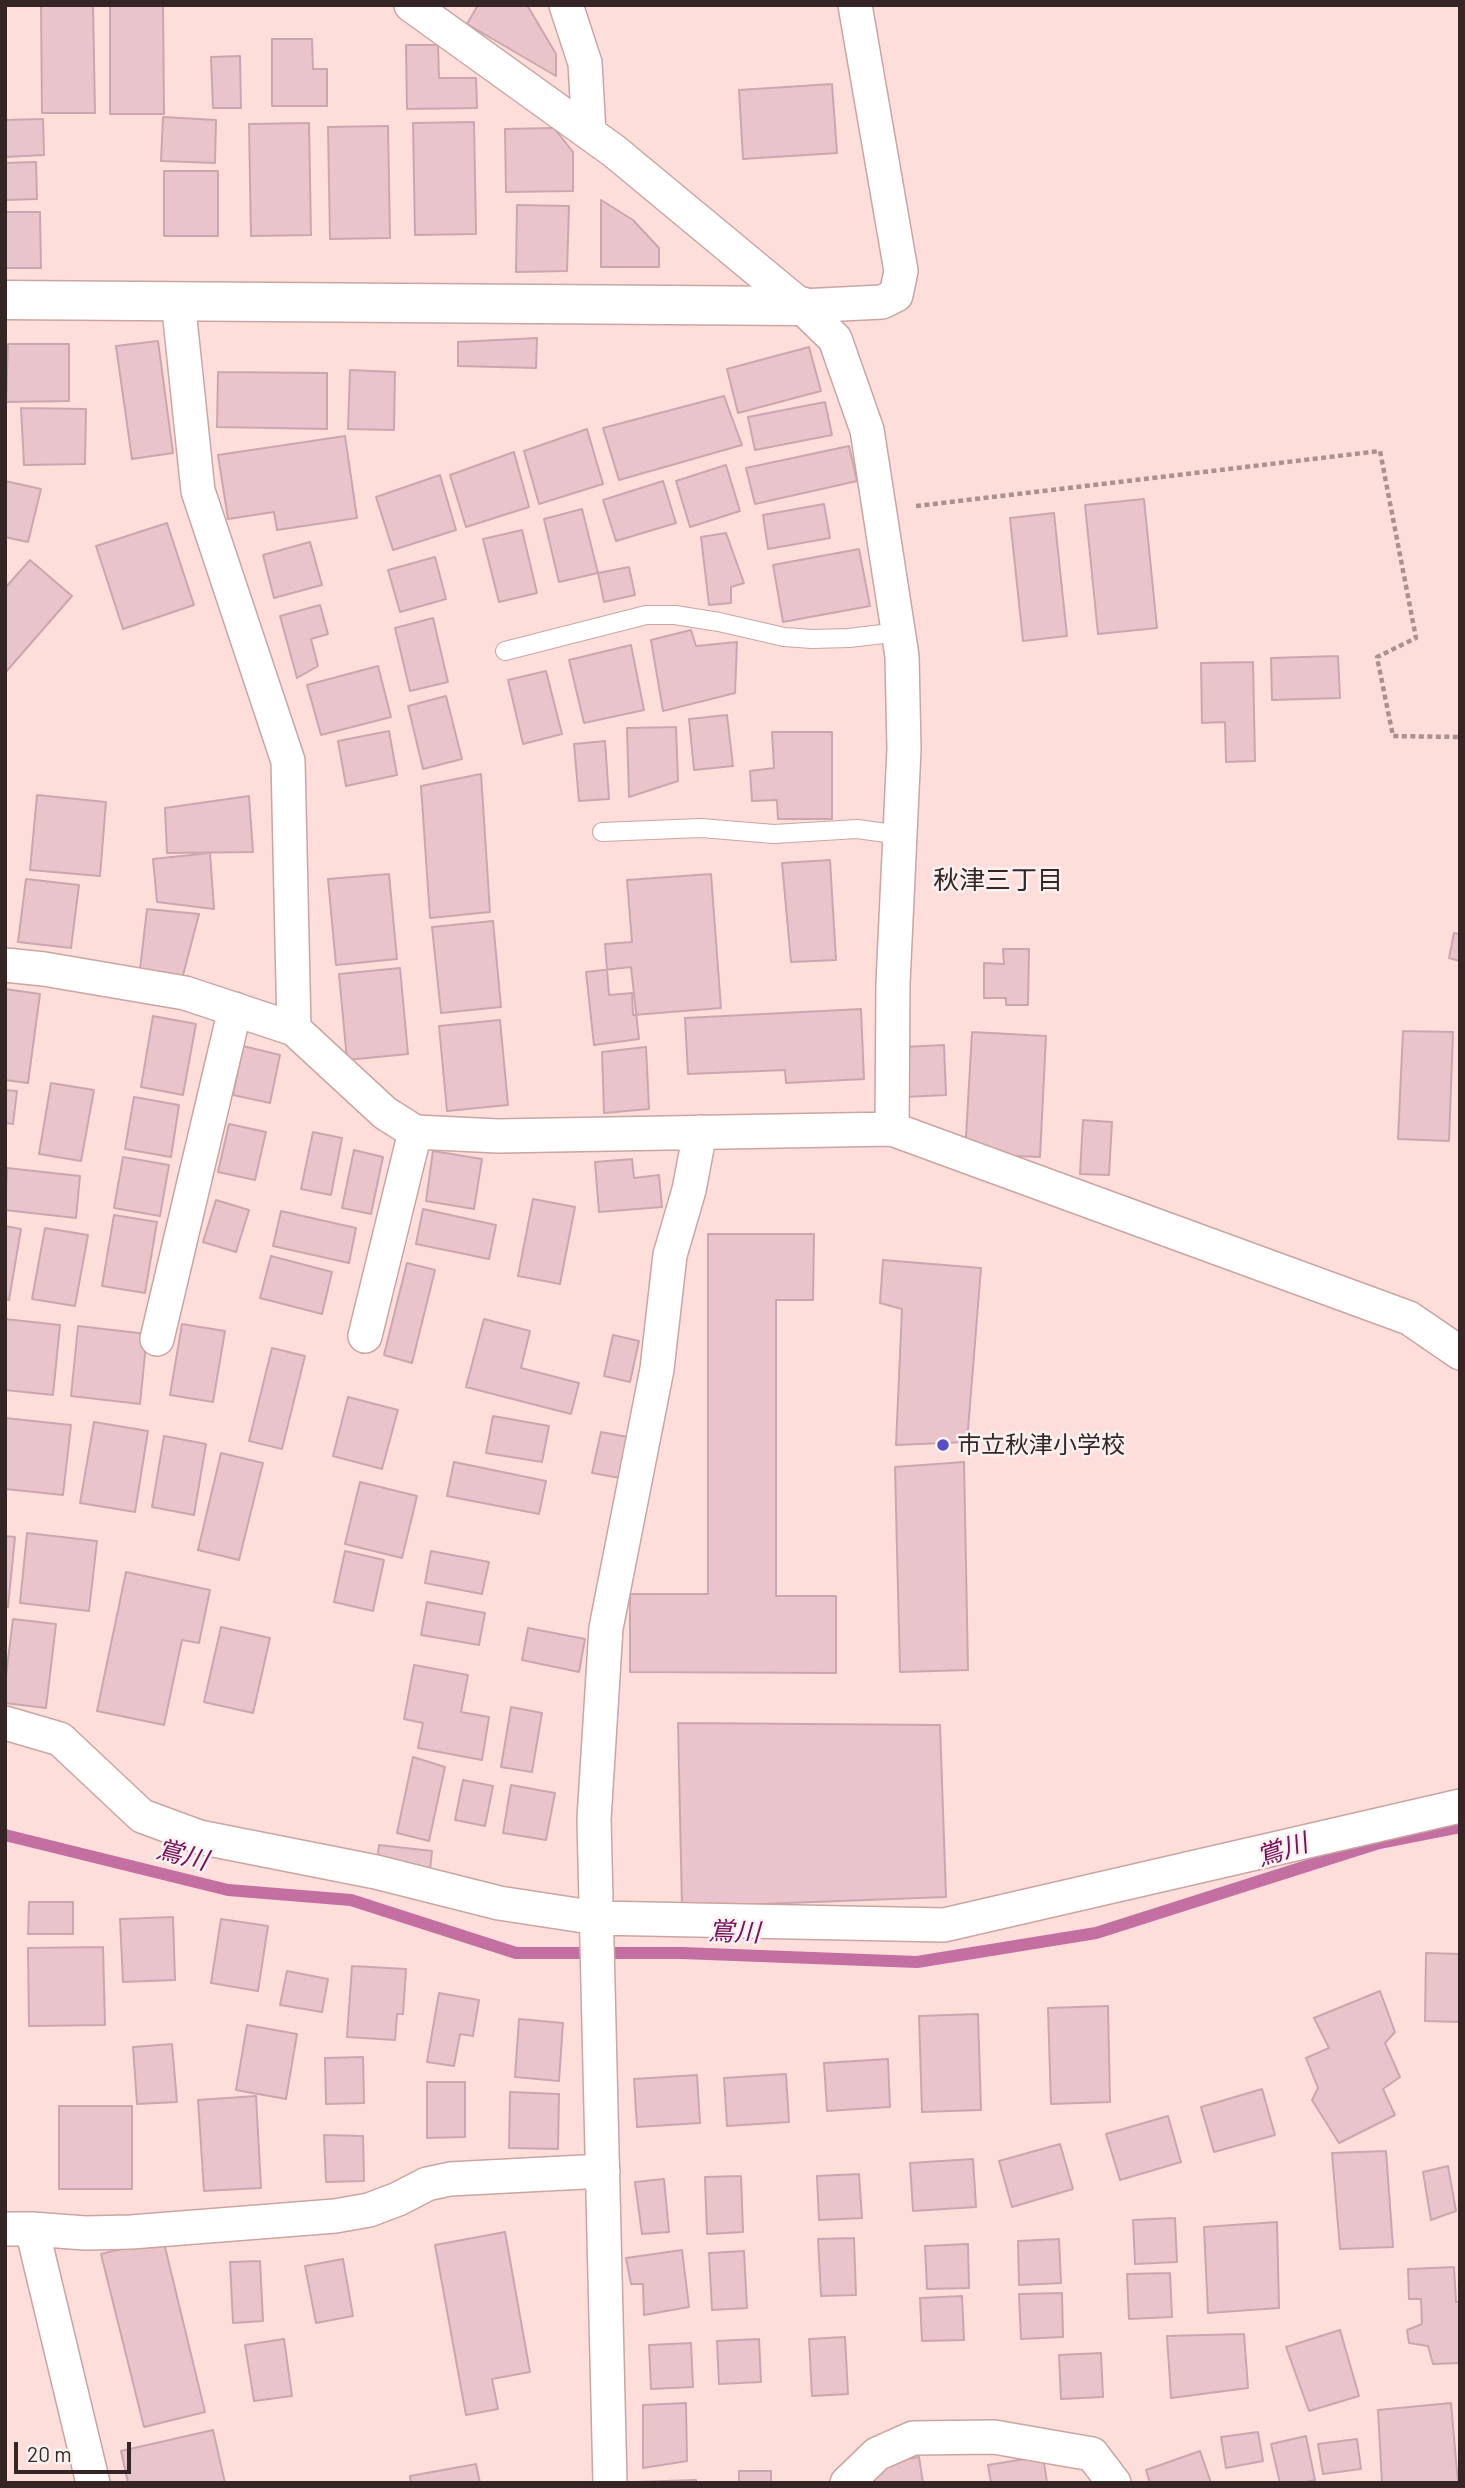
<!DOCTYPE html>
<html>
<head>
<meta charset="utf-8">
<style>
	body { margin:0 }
	#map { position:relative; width:1465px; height:2488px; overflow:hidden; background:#fededa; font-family:Barlow,sans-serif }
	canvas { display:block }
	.frame { position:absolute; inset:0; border:7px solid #352625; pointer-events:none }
	.scale { position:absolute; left:14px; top:2442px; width:117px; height:32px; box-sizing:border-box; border:4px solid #352625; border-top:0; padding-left:9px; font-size:21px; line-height:24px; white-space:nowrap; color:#352625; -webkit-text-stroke:5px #f9f1f0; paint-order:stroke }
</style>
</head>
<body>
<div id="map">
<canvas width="1465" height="2488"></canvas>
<div class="frame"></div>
<div class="scale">20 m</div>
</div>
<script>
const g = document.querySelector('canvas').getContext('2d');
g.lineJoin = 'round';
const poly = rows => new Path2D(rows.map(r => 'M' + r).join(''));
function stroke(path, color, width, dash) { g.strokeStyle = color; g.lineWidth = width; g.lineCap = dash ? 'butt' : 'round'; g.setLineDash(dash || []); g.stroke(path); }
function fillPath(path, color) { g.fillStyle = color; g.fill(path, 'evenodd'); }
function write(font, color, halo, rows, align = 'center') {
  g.font = font + ' Barlow,"Noto Sans JP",sans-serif'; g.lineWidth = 5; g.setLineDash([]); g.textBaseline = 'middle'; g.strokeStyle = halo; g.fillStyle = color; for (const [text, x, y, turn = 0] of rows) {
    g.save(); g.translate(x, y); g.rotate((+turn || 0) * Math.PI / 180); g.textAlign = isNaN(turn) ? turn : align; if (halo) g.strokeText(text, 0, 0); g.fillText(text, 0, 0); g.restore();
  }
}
stroke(poly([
	[5,1835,228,1890,351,1900,516,1953,682,1953,917,1962,1096,1933,1379,1843,1460,1827]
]), '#c36fa2', 12);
const building = poly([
	[41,5,93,5,95,113,42,113,41,5],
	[110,5,163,5,164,114,110,114,110,5],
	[478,5,527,5,556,54,556,76,467,24,478,5],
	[272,39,312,39,313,69,327,69,327,106,272,106,272,39],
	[406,45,438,45,439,78,476,78,477,108,407,109,406,45],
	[240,56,241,108,213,108,211,57,240,56],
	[832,84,837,153,743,159,739,90,832,84],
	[163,117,216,120,215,163,161,161,163,117],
	[43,119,44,155,5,157,5,120,43,119],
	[474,122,476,234,415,235,413,123,474,122],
	[309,123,311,235,251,236,249,124,309,123],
	[388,126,390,238,330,239,328,127,388,126],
	[554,128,573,152,573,191,506,192,505,129,554,128],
	[36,162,37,199,5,200,5,163,36,162],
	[164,171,218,171,218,236,164,236,164,171],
	[601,200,633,220,659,248,659,267,601,267,601,200],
	[517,205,569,206,567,271,516,272,517,205],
	[5,212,40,212,41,268,5,268,5,212],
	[537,338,536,368,458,366,458,342,537,338],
	[158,341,173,453,132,459,116,346,158,341],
	[8,344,69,344,69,401,6,402,8,344],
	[809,347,821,391,738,413,727,369,809,347],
	[350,370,395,372,394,430,348,429,350,370],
	[218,372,327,373,327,429,217,427,218,372],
	[724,396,742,445,619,480,603,428,724,396],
	[825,402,832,435,755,450,748,417,825,402],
	[21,408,86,409,85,464,24,465,21,408],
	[587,429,603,484,539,504,524,451,587,429],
	[345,436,357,518,277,530,274,512,228,519,218,455,345,436],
	[849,446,857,481,755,504,746,468,849,446],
	[514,452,529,507,466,527,450,475,514,452],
	[726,465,740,511,690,527,676,481,726,465],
	[440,475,456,530,393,550,376,497,440,475],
	[5,481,41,489,28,542,5,537,5,481],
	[663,481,676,523,616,541,603,500,663,481],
	[1144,499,1157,628,1098,634,1085,505,1144,499],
	[824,504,830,538,768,549,763,515,824,504],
	[582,509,598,573,559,582,544,519,582,509],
	[1054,513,1067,636,1023,641,1010,518,1054,513],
	[167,523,194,605,123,629,96,546,167,523],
	[522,530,537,593,499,602,483,539,522,530],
	[726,533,744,583,731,587,731,603,709,605,701,537,726,533],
	[310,542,322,585,274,598,263,555,310,542],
	[859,549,870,606,783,622,773,565,859,549],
	[435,557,446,599,400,612,388,570,435,557],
	[30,560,72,596,5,673,5,588,30,560],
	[629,567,635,595,604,602,598,573,629,567],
	[320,605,328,634,311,639,318,666,297,678,280,616,320,605],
	[433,618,448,682,410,691,395,628,433,618],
	[691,630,696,646,737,642,735,693,663,711,651,640,691,630],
	[631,645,644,710,584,723,569,660,631,645],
	[1338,656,1340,698,1272,700,1271,658,1338,656],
	[1253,662,1255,761,1226,762,1225,722,1202,723,1201,663,1253,662],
	[378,666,391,717,321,735,307,685,378,666],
	[546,671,562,734,523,744,508,680,546,671],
	[446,696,462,759,423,769,408,706,446,696],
	[727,715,733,766,694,770,689,719,727,715],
	[676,727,678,781,629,797,627,728,676,727],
	[389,731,397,775,346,786,338,741,389,731],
	[772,732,832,732,832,819,778,819,777,800,752,801,750,771,774,768,772,732],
	[605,741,609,799,579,801,574,744,605,741],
	[481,774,490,912,430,918,421,786,481,774],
	[37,795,106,802,100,876,30,870,37,795],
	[249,796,253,852,167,853,165,808,249,796],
	[210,853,214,909,157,902,153,859,210,853],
	[830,860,836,960,791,962,782,863,830,860],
	[389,874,397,959,336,965,328,879,389,874],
	[711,874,721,1008,633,1015,632,993,609,995,605,944,632,942,627,880,711,874],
	[26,879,79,885,71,948,18,942,26,879],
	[147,909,199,914,182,979,139,978,147,909],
	[493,921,501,1007,441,1013,432,927,493,921],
	[1454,933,1460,934,1460,961,1449,958,1454,933],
	[1003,949,1029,949,1028,1005,1006,1005,1006,998,984,998,984,963,1004,964,1003,949],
	[631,967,639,1039,594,1045,586,972,631,967],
	[400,968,408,1054,347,1060,339,974,400,968],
	[5,989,40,994,28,1083,5,1080,5,989],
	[861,1009,864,1079,786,1083,785,1070,688,1074,685,1018,861,1009],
	[153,1016,196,1024,183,1095,141,1087,153,1016],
	[500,1020,508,1105,447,1111,439,1026,500,1020],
	[1403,1031,1453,1032,1449,1141,1398,1139,1403,1031],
	[972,1032,1046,1036,1040,1157,965,1154,972,1032],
	[944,1045,946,1095,905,1097,903,1047,944,1045],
	[243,1046,280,1055,270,1103,233,1095,243,1046],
	[646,1047,649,1109,604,1113,602,1052,646,1047],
	[51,1083,94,1090,81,1161,39,1154,51,1083],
	[5,1090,17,1091,13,1124,5,1123,5,1090],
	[134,1097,179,1105,171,1157,125,1149,134,1097],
	[1083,1120,1112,1122,1109,1175,1080,1174,1083,1120],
	[229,1124,266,1132,255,1180,218,1172,229,1124],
	[313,1132,342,1138,331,1195,301,1189,313,1132],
	[354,1150,383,1157,371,1214,342,1208,354,1150],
	[433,1151,482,1159,474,1209,426,1201,433,1151],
	[123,1157,169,1165,160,1216,114,1208,123,1157],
	[632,1159,634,1178,659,1175,662,1207,599,1212,595,1162,632,1159],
	[7,1168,80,1176,76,1218,5,1210,7,1168],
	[533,1199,575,1207,560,1284,518,1276,533,1199],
	[216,1200,249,1210,236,1252,203,1242,216,1200],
	[423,1209,496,1225,489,1259,416,1244,423,1209],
	[281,1211,356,1228,349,1263,273,1246,281,1211],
	[114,1215,157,1222,145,1293,102,1286,114,1215],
	[5,1226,21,1229,9,1300,5,1299,5,1226],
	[45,1228,88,1235,75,1306,32,1299,45,1228],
	[708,1234,814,1234,813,1300,776,1300,776,1596,836,1596,836,1673,630,1672,630,1594,708,1594,708,1234],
	[271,1256,332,1272,322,1314,260,1298,271,1256],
	[883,1260,981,1268,967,1442,896,1445,902,1309,880,1303,883,1260],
	[407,1263,435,1270,412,1363,384,1355,407,1263],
	[5,1319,60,1325,53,1395,5,1390,5,1319],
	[484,1319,530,1331,521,1368,579,1383,571,1414,466,1387,484,1319],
	[182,1324,225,1331,213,1402,170,1395,182,1324],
	[78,1326,147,1334,140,1404,71,1396,78,1326],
	[613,1335,639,1341,630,1382,604,1376,613,1335],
	[272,1348,305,1356,282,1449,249,1441,272,1348],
	[348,1397,398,1410,382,1469,333,1456,348,1397],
	[493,1416,549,1426,542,1462,486,1453,493,1416],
	[5,1418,71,1425,63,1495,5,1489,5,1418],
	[94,1422,148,1431,135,1512,80,1503,94,1422],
	[601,1432,628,1437,620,1478,592,1473,601,1432],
	[164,1436,206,1444,194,1515,152,1507,164,1436],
	[221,1453,263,1463,239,1560,198,1550,221,1453],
	[454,1462,546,1481,539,1514,447,1496,454,1462],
	[964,1462,968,1670,900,1672,895,1467,964,1462],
	[360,1482,417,1496,402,1558,345,1544,360,1482],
	[27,1533,97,1541,89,1611,20,1603,27,1533],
	[5,1536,15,1537,8,1607,5,1607,5,1536],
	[345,1551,384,1560,373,1611,334,1602,345,1551],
	[431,1551,489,1562,482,1594,425,1583,431,1551],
	[126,1572,210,1590,199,1643,182,1640,164,1725,97,1711,126,1572],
	[427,1602,485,1613,479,1645,421,1635,427,1602],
	[13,1619,56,1624,46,1708,5,1703,5,1684,13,1619],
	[221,1627,270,1638,253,1713,204,1702,221,1627],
	[528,1628,585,1639,579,1672,522,1660,528,1628],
	[414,1665,468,1675,461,1712,489,1717,482,1760,418,1748,423,1723,404,1719,414,1665],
	[511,1707,542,1713,532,1772,501,1767,511,1707],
	[678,1723,940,1725,946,1897,682,1907,678,1723],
	[413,1757,445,1767,429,1841,397,1833,413,1757],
	[463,1780,493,1786,485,1826,455,1820,463,1780],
	[511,1785,555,1793,546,1840,503,1833,511,1785],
	[379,1845,432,1851,429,1880,376,1872,379,1845],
	[29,1902,73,1902,73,1934,28,1934,29,1902],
	[173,1917,175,1980,123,1982,120,1919,173,1917],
	[221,1919,268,1926,258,1991,211,1983,221,1919],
	[103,1947,105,2025,29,2026,28,1948,103,1947],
	[1426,1953,1460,1954,1460,2022,1425,2021,1426,1953],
	[352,1966,406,1969,403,2014,397,2014,395,2040,347,2037,352,1966],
	[287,1971,328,1979,322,2012,280,2005,287,1971],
	[1380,1991,1395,2032,1385,2043,1400,2077,1383,2089,1395,2115,1339,2143,1312,2100,1318,2088,1306,2058,1329,2048,1314,2018,1380,1991],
	[439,1993,479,2000,473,2036,460,2034,454,2066,427,2062,439,1993],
	[1108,2006,1110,2102,1051,2104,1048,2008,1108,2006],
	[978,2014,981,2110,922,2112,919,2016,978,2014],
	[519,2019,563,2023,559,2081,515,2077,519,2019],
	[247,2025,297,2034,286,2099,236,2090,247,2025],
	[172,2044,177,2102,137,2104,133,2047,172,2044],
	[363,2057,364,2103,326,2104,325,2058,363,2057],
	[888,2059,890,2107,827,2111,824,2063,888,2059],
	[786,2074,789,2122,727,2126,724,2078,786,2074],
	[697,2075,700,2123,637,2127,634,2079,697,2075],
	[427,2082,465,2082,465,2137,427,2138,427,2082],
	[1262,2089,1275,2135,1214,2152,1201,2107,1262,2089],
	[510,2092,559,2094,558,2149,509,2148,510,2092],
	[256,2096,261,2188,204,2191,198,2100,256,2096],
	[59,2106,132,2106,132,2189,59,2189,59,2106],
	[1168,2116,1181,2162,1120,2180,1106,2134,1168,2116],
	[324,2135,363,2136,364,2181,326,2182,324,2135],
	[1060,2144,1073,2189,1012,2207,999,2161,1060,2144],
	[1386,2151,1393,2247,1340,2249,1332,2153,1386,2151],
	[973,2159,976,2207,913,2211,910,2163,973,2159],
	[1448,2166,1456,2211,1431,2220,1423,2172,1448,2166],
	[859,2174,862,2218,819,2220,817,2176,859,2174],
	[741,2176,743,2232,707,2234,705,2177,741,2176],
	[664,2179,669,2232,642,2234,635,2182,664,2179],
	[1175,2218,1177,2262,1135,2264,1133,2220,1175,2218],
	[1277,2222,1279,2308,1208,2313,1204,2227,1277,2222],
	[505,2232,530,2372,492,2379,498,2409,466,2415,435,2245,505,2232],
	[854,2238,856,2295,821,2296,818,2239,854,2238],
	[163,2239,205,2412,144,2427,101,2254,163,2239],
	[1059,2239,1061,2283,1019,2285,1018,2241,1059,2239],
	[968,2244,969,2288,927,2289,925,2246,968,2244],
	[682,2250,689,2307,644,2315,643,2284,631,2284,626,2258,682,2250],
	[744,2251,747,2308,712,2310,709,2253,744,2251],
	[343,2259,353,2316,316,2323,305,2266,343,2259],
	[260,2261,263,2321,233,2323,230,2262,260,2261],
	[1454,2267,1456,2302,1460,2302,1460,2363,1433,2364,1428,2346,1409,2343,1407,2330,1422,2324,1421,2299,1409,2299,1408,2269,1454,2267],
	[1170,2273,1172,2317,1129,2319,1127,2274,1170,2273],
	[1062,2293,1063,2337,1021,2339,1019,2294,1062,2293],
	[962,2296,964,2340,922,2341,920,2298,962,2296],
	[1340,2330,1359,2396,1309,2411,1286,2347,1340,2330],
	[1244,2334,1248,2388,1171,2398,1167,2336,1244,2334],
	[845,2337,848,2394,812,2396,809,2339,845,2337],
	[284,2339,292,2396,254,2401,245,2345,284,2339],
	[759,2339,761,2382,719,2384,717,2341,759,2339],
	[691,2343,693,2387,651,2389,649,2345,691,2343],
	[1101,2353,1103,2397,1061,2399,1059,2355,1101,2353],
	[686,2403,687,2461,643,2468,643,2405,686,2403],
	[1451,2403,1458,2483,1382,2483,1378,2410,1451,2403],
	[213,2430,225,2483,128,2483,121,2451,213,2430],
	[1258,2432,1263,2461,1226,2468,1221,2437,1258,2432],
	[1306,2436,1315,2480,1302,2483,1280,2483,1271,2444,1306,2436],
	[1357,2439,1361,2469,1323,2474,1318,2444,1357,2439],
	[1200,2451,1211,2483,1150,2483,1146,2470,1200,2451],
	[1043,2456,1047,2483,991,2483,988,2465,1043,2456],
	[919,2457,923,2483,875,2483,872,2465,919,2457],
	[476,2464,480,2483,411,2483,410,2476,476,2464],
	[739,2471,771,2471,771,2483,739,2483,739,2471],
	[696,2480,696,2483,635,2482,696,2480]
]);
fillPath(building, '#eac4cb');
stroke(building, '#cca6ae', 2);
const service = poly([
	[505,651,646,615,675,615,719,622,784,637,812,639,849,638,899,632],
	[602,832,701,828,774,834,857,829,901,835]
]);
const minor = poly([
	[411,5,614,151,801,306,835,339,867,430,902,656,904,749,893,983,892,1129],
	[566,5,585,63,589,133],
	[178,300,198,491,288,761,294,1029],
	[801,306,882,302,896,295,901,271,855,5],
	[5,965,44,969,185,993,294,1029,385,1113,415,1132,498,1136,892,1129,1409,1318,1460,1353],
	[365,1336,415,1132],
	[157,1339,235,1009],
	[5,1723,60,1739,142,1816,199,1837,376,1872,499,1903,597,1918,944,1925,1460,1806],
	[5,2229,32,2229,93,2483],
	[32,2229,85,2233,131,2232,335,2216,369,2210,398,2199,427,2184,450,2179,603,2171],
	[610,2483,594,1819,606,1628,657,1369,670,1255,689,1190,700,1132],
	[847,2483,877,2454,913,2438,994,2437,1092,2454,1114,2483]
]);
const tertiary = poly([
	[5,300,801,306]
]);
stroke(service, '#caa5a1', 20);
stroke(minor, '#caa5a1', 36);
stroke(tertiary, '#caa5a1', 41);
stroke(poly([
	[916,506,1380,451,1416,638,1377,657,1393,736,1460,737]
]), '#aa918f', 4.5, [5, 3.5]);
stroke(service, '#fff', 18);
stroke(minor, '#fff', 33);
stroke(tertiary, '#fff', 38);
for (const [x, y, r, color] of [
	[943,1445,7,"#574cc3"]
]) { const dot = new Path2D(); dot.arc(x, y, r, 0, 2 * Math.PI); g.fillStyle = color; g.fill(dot); stroke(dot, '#f9f1f0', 2.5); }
write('24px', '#352625', '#f9f1f0', [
	["市立秋津小学校",957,1445]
], 'left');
write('26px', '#352625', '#f9f1f0', [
	["秋津三丁目",998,880]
]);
write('italic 26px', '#771058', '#f9f1f0', [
	["鴬川",1282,1850,-18],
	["鴬川",182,1855,14],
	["鴬川",734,1932,2]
]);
</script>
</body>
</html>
